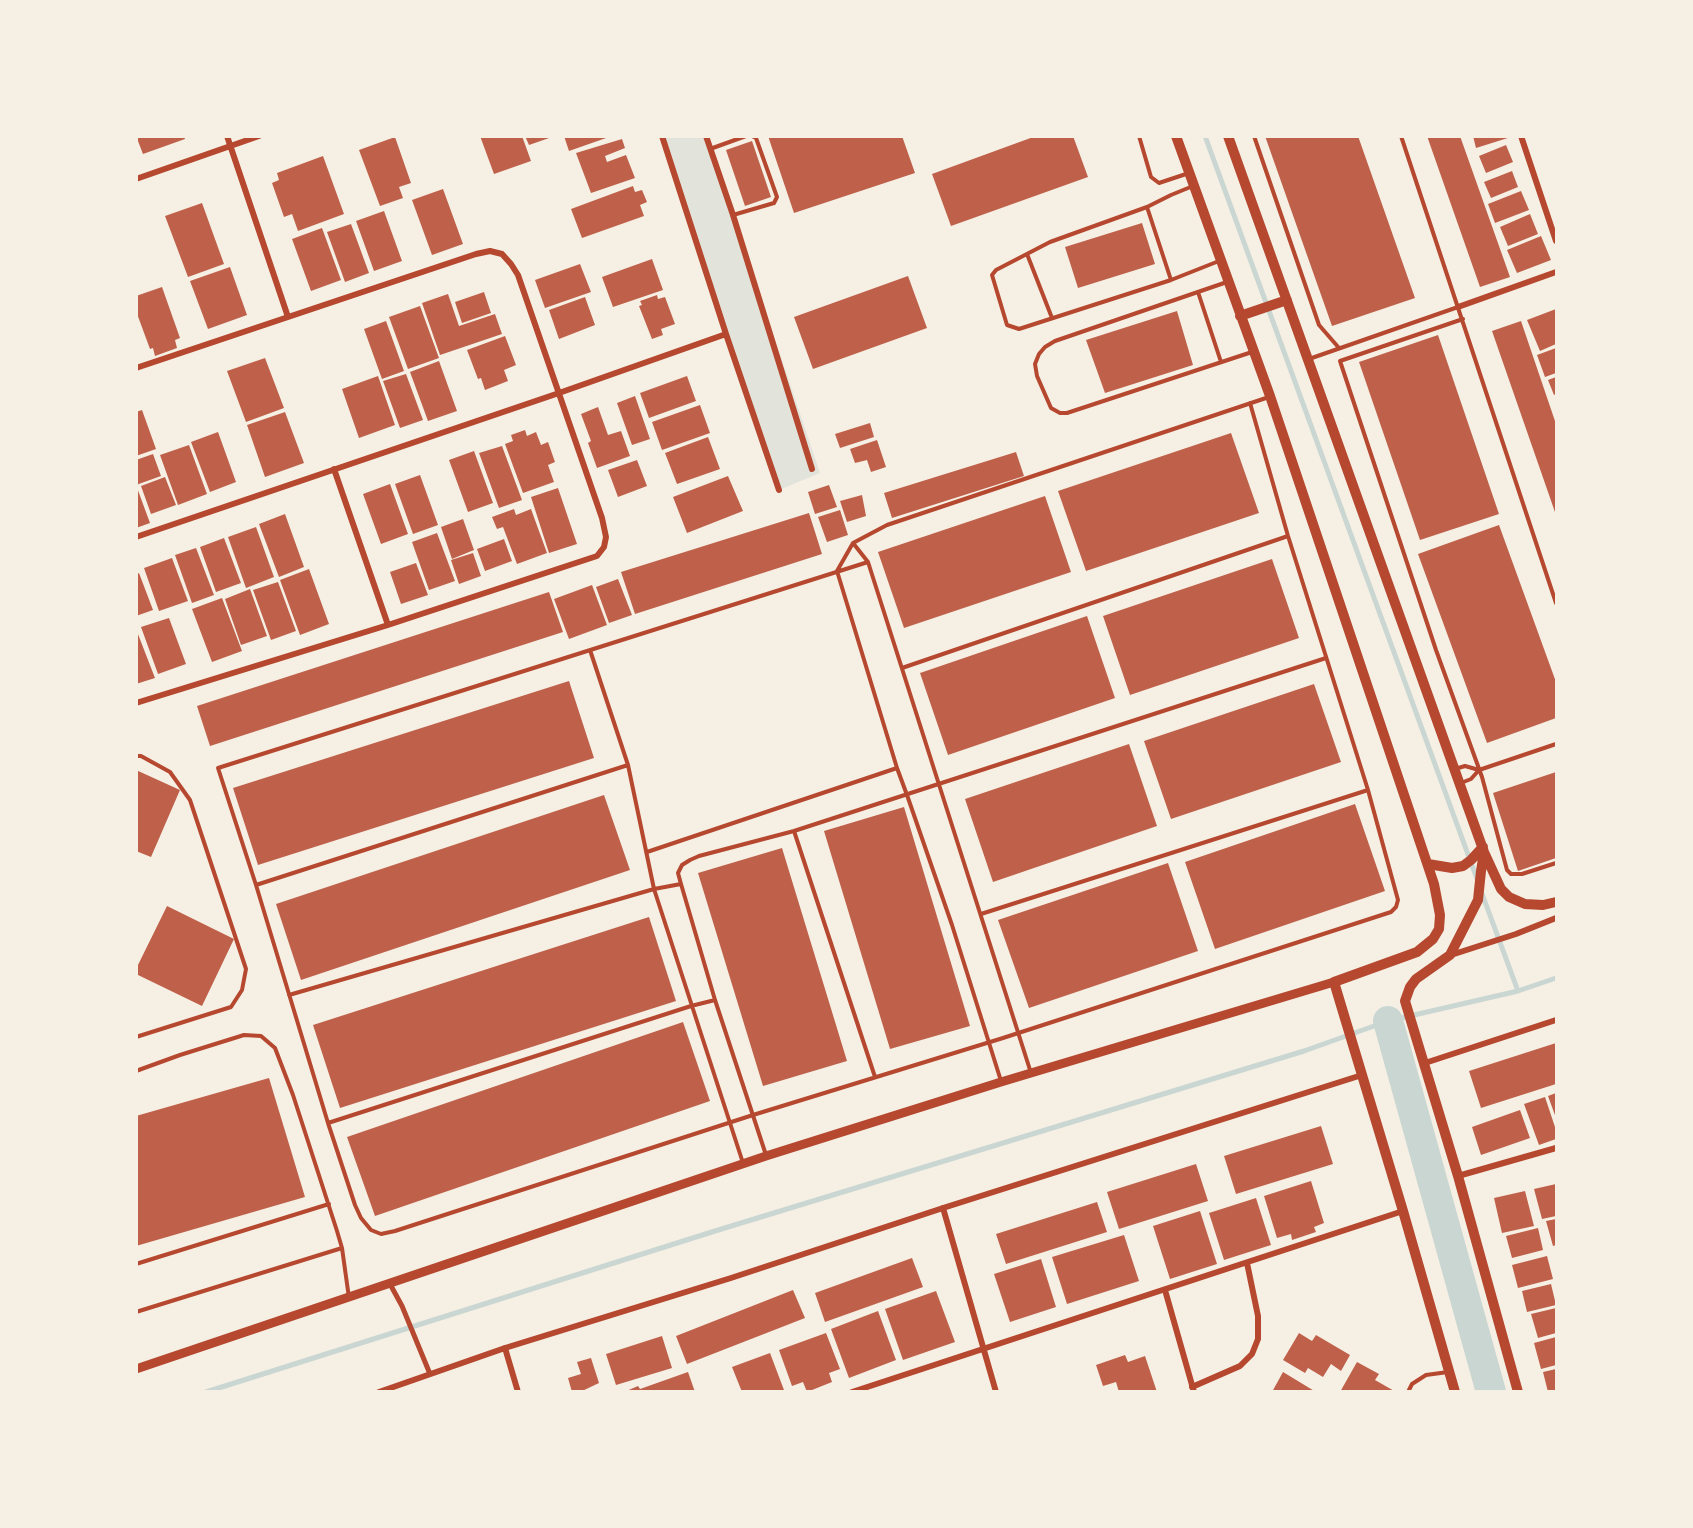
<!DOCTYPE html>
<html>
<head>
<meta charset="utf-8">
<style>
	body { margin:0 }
	#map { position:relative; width:1693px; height:1528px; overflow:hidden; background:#f6efe4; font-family:"Public Sans",sans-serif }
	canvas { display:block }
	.frame { position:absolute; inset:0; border:138px solid #f6efe4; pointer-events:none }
</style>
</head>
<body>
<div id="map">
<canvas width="1693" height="1528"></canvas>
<div class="frame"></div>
</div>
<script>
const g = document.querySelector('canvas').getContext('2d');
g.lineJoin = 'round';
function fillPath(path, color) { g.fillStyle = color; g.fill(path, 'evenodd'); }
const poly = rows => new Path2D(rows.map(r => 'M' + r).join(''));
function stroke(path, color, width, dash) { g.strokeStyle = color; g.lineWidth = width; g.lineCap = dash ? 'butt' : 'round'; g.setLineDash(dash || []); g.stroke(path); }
fillPath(poly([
	[662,137,707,137,820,473,779,490]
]), '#e2e4dc');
stroke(poly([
	[1205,136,1477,879],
	[1481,891,1518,991],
	[206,1392,715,1231,1304,1051,1388,1021,1518,991,1556,978]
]), '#c9d6d2', 5);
stroke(poly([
	[1388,1021,1491,1392]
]), '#c9d6d2', 30);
fillPath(poly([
	[136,136,184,136,185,139,143,154],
	[480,136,522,136,531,161,494,174],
	[525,136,552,136,552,137,529,145],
	[564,136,609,136,609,137,569,151],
	[768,136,902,136,915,173,794,213],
	[1036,136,1073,136,1088,177,951,226,932,174],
	[1265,136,1358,136,1415,298,1332,326],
	[1427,136,1460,136,1510,277,1480,287],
	[1473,136,1511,136,1511,137,1476,148],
	[395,137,411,183,399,187,403,198,380,206,359,150],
	[622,139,625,148,605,156,607,162,626,155,635,178,591,193,576,153],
	[752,141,771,197,745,206,726,150],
	[1506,145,1513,162,1486,173,1479,156],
	[323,156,344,214,298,231,292,214,284,217,272,183,279,180,277,173],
	[1512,171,1518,187,1491,198,1484,182],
	[633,186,635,192,642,190,647,202,640,205,644,216,582,238,571,209],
	[443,189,463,244,432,255,412,200],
	[1521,191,1529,210,1495,223,1488,204],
	[202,203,224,264,188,277,165,216],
	[384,211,402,261,374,271,356,221],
	[1530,214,1538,234,1508,246,1500,227],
	[1142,223,1155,264,1078,288,1065,247],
	[351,224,369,273,345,282,327,232],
	[322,228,341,280,311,291,292,239],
	[1541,236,1551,260,1517,273,1507,250],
	[652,259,663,290,613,307,602,277],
	[580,264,591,292,545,308,535,280],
	[230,267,247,315,208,329,190,281],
	[908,276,927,328,813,369,794,317],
	[162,287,180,338,175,340,177,348,155,356,153,348,150,349,136,311,136,296],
	[484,292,491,313,462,323,455,302],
	[448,294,459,326,495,314,502,334,440,355,422,303],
	[657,295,658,299,665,297,675,324,661,329,663,335,652,339,639,306,642,305,640,301],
	[585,297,595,325,559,339,549,310],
	[420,306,439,358,408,369,389,317],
	[1556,309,1556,344,1540,351,1527,320],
	[1177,311,1193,365,1105,393,1086,340],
	[386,321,404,371,382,379,364,329],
	[1521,321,1556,424,1556,515,1492,331],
	[1438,335,1499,514,1420,540,1359,362],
	[505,336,516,365,504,370,508,381,485,390,481,378,478,379,467,350],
	[1556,348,1556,373,1545,377,1537,355],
	[265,358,284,408,246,422,227,371],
	[439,361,457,411,428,421,410,372],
	[406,374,423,420,400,428,383,381],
	[378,376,395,425,359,438,342,389],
	[687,376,696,401,649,418,640,393],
	[1556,377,1556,394,1554,395,1548,380],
	[635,396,650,439,632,445,617,403],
	[700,405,710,433,662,450,652,422],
	[598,407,608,435,621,431,630,456,597,468,588,443,591,441,581,414],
	[142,410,156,449,136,456,136,412],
	[285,412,304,463,265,477,247,425],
	[870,423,874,437,840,448,835,434],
	[525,430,527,436,536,432,541,445,548,442,555,462,548,465,554,482,523,493,505,444,513,441,511,435],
	[218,432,236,482,210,492,191,442],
	[1231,433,1259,513,1086,571,1058,491],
	[708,437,720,469,677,484,665,453],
	[877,440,886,467,871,472,867,460,855,463,850,449],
	[189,445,207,494,178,505,160,455],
	[502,446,522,500,499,508,479,453],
	[474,451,493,503,468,512,449,460],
	[1016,452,1024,476,892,518,884,493],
	[153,454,161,476,136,485,136,460],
	[637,460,647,486,618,497,608,470],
	[420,475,438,525,413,534,395,484],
	[728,476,743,511,687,533,673,497],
	[165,477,176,505,151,514,141,486],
	[390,484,408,534,381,544,363,494],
	[136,485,150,523,136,528],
	[829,485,837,507,815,514,808,492],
	[558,488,577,544,549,553,531,497],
	[862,495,866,516,847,522,840,501],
	[1045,496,1071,572,904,628,878,552],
	[514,509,516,515,531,509,547,553,517,564,503,527,497,529,492,517],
	[840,510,848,535,827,542,818,517],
	[809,513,822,554,635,614,621,572],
	[285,514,304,567,279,577,259,524],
	[463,519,474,550,452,559,441,527],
	[1499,525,1556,682,1556,718,1487,743,1418,554],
	[256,527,274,577,246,588,228,537],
	[437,533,455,581,429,590,412,542],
	[224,538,241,583,216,592,200,547],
	[504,539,512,561,485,571,477,549],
	[196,548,214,595,192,603,175,555],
	[473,553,481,576,459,584,451,560],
	[172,558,188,601,159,611,144,568],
	[1272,559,1299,638,1130,695,1103,616],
	[416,563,428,595,401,604,390,572],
	[309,569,329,624,300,635,280,580],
	[139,573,153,610,136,616,136,575],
	[618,579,632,615,609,623,596,587],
	[278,582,296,631,271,640,253,590],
	[592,585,607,625,569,639,554,599],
	[250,589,267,636,241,645,225,599],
	[549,592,563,632,210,746,197,706],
	[222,598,242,651,212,662,192,609],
	[1087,616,1115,698,948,755,920,673],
	[169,618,186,664,158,674,141,627],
	[136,629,155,678,136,684],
	[569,681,594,758,258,865,233,788],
	[1314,684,1341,762,1171,819,1144,741],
	[1129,744,1157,826,993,882,965,799],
	[136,770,180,790,151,857,136,851],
	[1556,772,1556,858,1518,871,1493,793],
	[604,795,630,870,301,980,276,904],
	[1355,804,1385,891,1215,949,1185,862],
	[904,807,970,1026,890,1049,824,831],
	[782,848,847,1061,763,1086,698,873],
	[1168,863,1198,951,1029,1008,998,920],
	[167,906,234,939,202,1006,136,974,136,969],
	[649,917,676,1001,340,1108,313,1025],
	[683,1022,710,1101,375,1216,347,1137],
	[1556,1043,1556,1084,1481,1108,1469,1071],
	[269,1078,305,1197,136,1246,136,1116],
	[1556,1093,1556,1118,1548,1096],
	[1545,1097,1556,1130,1556,1139,1539,1145,1524,1104],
	[1520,1110,1530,1138,1481,1155,1472,1127],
	[1321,1126,1333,1164,1236,1194,1224,1156],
	[1196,1164,1208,1201,1119,1229,1107,1192],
	[1311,1181,1324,1223,1314,1227,1316,1232,1292,1240,1291,1234,1277,1238,1264,1196],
	[1556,1184,1556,1216,1542,1219,1534,1189],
	[1525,1191,1534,1226,1502,1233,1494,1198],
	[1256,1198,1271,1245,1224,1260,1209,1213],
	[1097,1202,1107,1232,1006,1264,996,1234],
	[1200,1211,1217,1264,1170,1279,1153,1226],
	[1556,1219,1556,1245,1553,1246,1546,1221],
	[1538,1228,1543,1250,1512,1258,1506,1236],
	[1124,1235,1139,1281,1067,1304,1052,1257],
	[1547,1256,1553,1279,1518,1288,1512,1265],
	[912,1258,923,1287,825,1322,815,1293],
	[1041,1259,1056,1307,1010,1322,994,1274],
	[1551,1284,1556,1305,1527,1312,1522,1291],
	[793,1290,805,1318,687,1364,676,1336],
	[936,1291,955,1342,903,1360,885,1309],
	[1556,1308,1556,1333,1538,1338,1531,1314],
	[878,1311,896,1360,849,1378,831,1329],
	[826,1333,840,1369,829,1373,832,1382,807,1392,803,1382,792,1386,779,1350],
	[1299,1333,1312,1341,1316,1335,1350,1355,1341,1371,1331,1364,1323,1377,1308,1368,1305,1373,1283,1360],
	[662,1336,672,1368,616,1385,606,1354],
	[1556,1337,1556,1365,1541,1369,1534,1343],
	[770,1353,784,1390,742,1392,732,1367],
	[1125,1355,1128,1362,1145,1356,1157,1392,1119,1392,1116,1382,1103,1386,1096,1365],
	[591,1358,599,1383,580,1392,572,1392,568,1378,581,1374,577,1362],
	[1357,1362,1379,1374,1375,1380,1396,1392,1340,1392],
	[1556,1369,1556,1392,1548,1392,1543,1372],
	[688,1372,695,1392,624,1392,638,1386,640,1389],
	[1283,1372,1316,1392,1272,1392]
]), '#bf614a');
stroke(poly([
	[1139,136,1151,177,1159,183,1189,173],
	[1254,136,1319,325,1339,348],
	[1401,136,1556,603],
	[710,149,746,136],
	[1193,186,1171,195,1147,207,1171,280,1219,261],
	[1147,207,1050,242,996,270,992,275,1007,325,1019,329,1171,280],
	[733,215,774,203,777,197,756,138,752,136],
	[1027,254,1052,318],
	[1227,282,1055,341,1045,347,1039,354,1035,364,1037,376,1051,408,1060,413,1067,413,1252,352],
	[1198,292,1221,362],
	[1463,319,1340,361,1436,650,1482,777,1507,870,1511,874,1522,874,1556,863],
	[1309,359,1458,307],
	[853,543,868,562,1031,1073],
	[868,562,218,768,256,885,328,1123,355,1205,361,1218,371,1230,381,1234,395,1231,753,1115,1003,1038,1391,912,1396,907,1398,900,1368,790,1288,536,1250,403],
	[590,650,628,765,654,889,743,1163],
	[902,668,1288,536],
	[136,756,141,756,170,772,190,800,246,969,242,990,231,1007,136,1037],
	[1455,769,1465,766,1479,770],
	[1479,770,1556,744],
	[1461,783,1471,779,1479,770],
	[794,831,875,1077],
	[647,852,897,768],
	[256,885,628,765],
	[981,914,1368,790],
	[289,995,654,889,681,884],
	[136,1071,180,1055,244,1035,261,1036,275,1048,293,1095,337,1231,342,1248,349,1298],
	[1001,1081,952,925,907,795,897,768,837,571,853,543,887,525,1269,397],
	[328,1123,691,1006,715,1000],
	[766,1155,715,1000,681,884,678,873,682,865,690,860,699,856,794,831,1326,658],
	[136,1264,329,1204],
	[136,1312,342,1248],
	[1408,1392,1412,1384,1426,1375,1448,1372]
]), '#b5482f', 4);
stroke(poly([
	[390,1284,402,1306,430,1374]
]), '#b5482f', 5);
stroke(poly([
	[227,136,288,317],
	[662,136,726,334,779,490],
	[706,136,733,215,812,469],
	[1521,136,1556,241],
	[136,179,259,136],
	[1458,307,1556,272],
	[136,368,476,254,490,251,502,254,511,264,518,275,602,518,606,537,604,547,597,556,388,625,136,703],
	[334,469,388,625],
	[136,537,559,393,726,334],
	[1451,955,1516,934,1556,918],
	[1425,1063,1556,1020],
	[1458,1176,1556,1148],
	[943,1208,996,1392],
	[1165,1290,1194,1392],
	[505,1348,518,1392],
	[1192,1387,1240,1366,1252,1354,1258,1339,1258,1316,1247,1263],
	[379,1392,505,1348,731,1278,943,1208,1362,1075],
	[852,1392,1403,1211]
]), '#b5482f', 6);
stroke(poly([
	[136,1369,766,1156,1001,1082,1334,982]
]), '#b5482f', 9);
stroke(poly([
	[1176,136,1270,396,1434,884,1440,915,1439,929,1433,939,1417,952,1334,982,1403,1211,1455,1392],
	[1228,136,1484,852,1501,889,1509,897,1525,904,1543,905,1556,902],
	[1240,316,1287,300],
	[1484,852,1481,871,1478,900,1450,955,1416,979,1410,987,1405,1001,1458,1176,1518,1392],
	[1428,864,1452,868,1463,866,1471,860,1483,847]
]), '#b5482f', 10);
</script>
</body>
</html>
